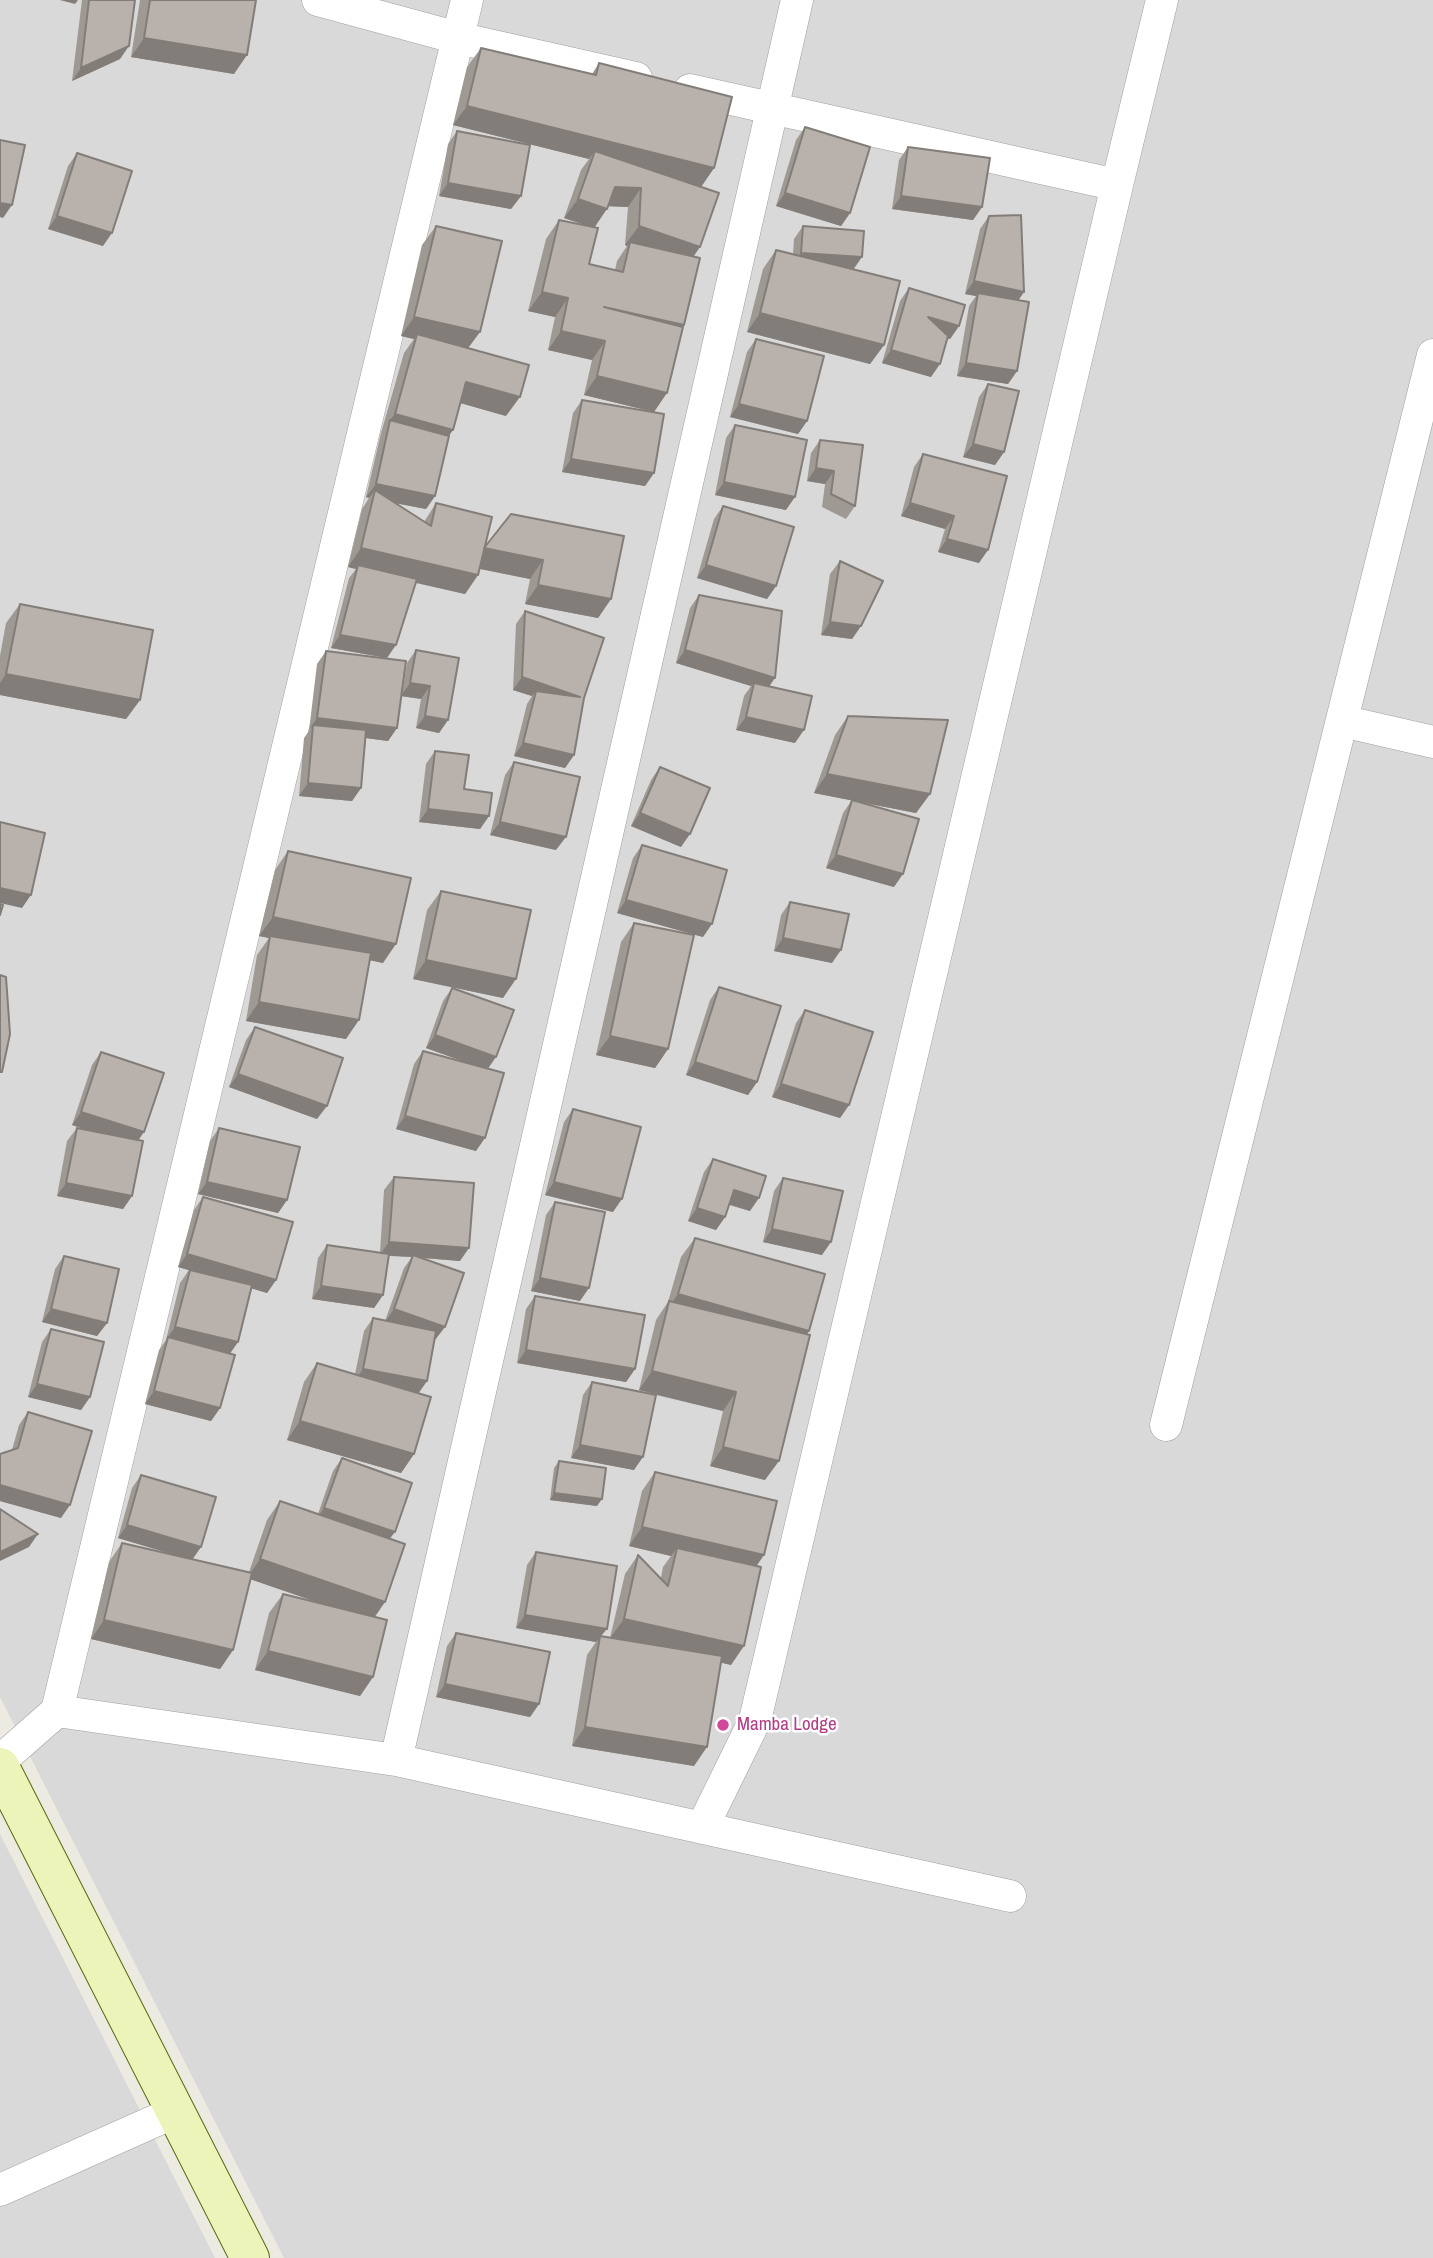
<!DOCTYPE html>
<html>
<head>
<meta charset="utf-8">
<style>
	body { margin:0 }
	canvas { display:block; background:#edeae2 }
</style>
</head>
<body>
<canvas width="1433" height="2258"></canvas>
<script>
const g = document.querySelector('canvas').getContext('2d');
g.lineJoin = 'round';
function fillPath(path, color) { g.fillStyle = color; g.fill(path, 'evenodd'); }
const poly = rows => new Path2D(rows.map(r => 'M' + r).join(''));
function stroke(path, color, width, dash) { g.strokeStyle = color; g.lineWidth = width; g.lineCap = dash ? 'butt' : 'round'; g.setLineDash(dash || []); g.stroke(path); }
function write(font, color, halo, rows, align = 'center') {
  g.font = font + ' "Archivo Narrow",sans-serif'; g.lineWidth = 5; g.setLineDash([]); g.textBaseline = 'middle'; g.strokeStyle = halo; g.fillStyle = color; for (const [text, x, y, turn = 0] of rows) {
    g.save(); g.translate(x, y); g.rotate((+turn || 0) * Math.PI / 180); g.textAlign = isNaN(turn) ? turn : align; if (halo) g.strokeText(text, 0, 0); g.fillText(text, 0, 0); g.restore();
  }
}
fillPath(poly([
	[0,0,1433,0,1433,2258,284,2258,0,1697],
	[0,1834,148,2126,215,2258,0,2258]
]), '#dad9d9');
const minor = poly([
	[318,0,458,38,636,78],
	[690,90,1117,185],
	[1342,721,1433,742],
	[1166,1425,1433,355],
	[57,1711,396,1760,1010,1896],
	[396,1760,797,0],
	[0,1761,57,1711,467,0],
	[702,1828,755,1720,1117,185,1162,0],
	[0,2190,175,2112]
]);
const secondary = poly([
	[0,1767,250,2258]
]);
stroke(minor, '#a0a0a0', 33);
stroke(secondary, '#59690d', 40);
stroke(minor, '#fff', 32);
stroke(secondary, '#edf4b9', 38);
fillPath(poly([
	[82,0,135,0,120,59,72,81],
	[140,0,256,0,234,74,131,57],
	[481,48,592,74,599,63,714,168,701,187,694,257,684,325,654,412,584,395,592,360,548,350,555,317,528,311,546,239,559,220,591,227,564,218,581,170,589,159,453,125,467,67],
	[608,206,628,207,625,245,627,246,617,261,615,270,589,264,594,228],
	[805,127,850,213,841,226,776,206,796,140],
	[457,131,521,196,511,209,439,196,448,144],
	[908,147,982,207,973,220,892,209,899,160],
	[77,153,103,246,48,229,68,166],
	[989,216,1024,292,1018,300,1017,371,1008,384,957,376,969,306,976,296,965,294,980,229],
	[436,226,469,348,506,416,461,403,449,436,435,496,426,509,396,503,424,522,436,503,485,548,511,514,611,599,598,618,525,604,530,579,480,569,478,575,465,594,416,583,387,658,331,648,349,578,356,569,348,567,362,509,369,498,366,497,381,433,404,353,414,339,401,336,422,245],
	[803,226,853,270,884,345,870,364,747,332,763,269,776,250,793,254,794,239],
	[909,288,959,326,950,339,948,338,931,377,882,363,900,301],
	[756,339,807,421,798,434,730,417,747,352],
	[988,384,1004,452,995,465,963,457,979,397],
	[582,400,654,473,645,486,562,472,573,413],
	[735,425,786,510,715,495,726,438],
	[820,440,855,506,846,519,822,507,825,484,807,481,811,453],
	[923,454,979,563,938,552,945,529,901,516,914,467],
	[723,506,776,586,767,599,697,578,714,519],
	[840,561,861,626,852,639,821,635,830,574],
	[699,595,770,686,795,743,736,730,744,696,751,686,676,663,690,608],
	[20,604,140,700,126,719,0,695,0,656,6,623],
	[525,611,584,698,574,755,565,768,514,756,527,704,532,696,513,690,516,624],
	[416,650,448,720,439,733,416,728,421,699,401,696,397,728,388,741,366,738,361,788,352,801,299,796,304,738,309,731,317,664,326,651,402,694,407,663],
	[848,716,930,794,916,813,814,793,835,735],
	[435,751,464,789,489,816,480,829,419,822,426,764],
	[514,762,556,850,490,835,505,775],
	[660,767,681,847,631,826,651,780],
	[852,800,894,887,826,868,843,813],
	[642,845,703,937,617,913,633,858],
	[288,851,383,963,369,960,346,1039,246,1021,257,955,269,938,259,936,275,870],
	[441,891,503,998,413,979,427,910],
	[790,902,832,963,774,951,781,915],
	[634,923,668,1049,655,1068,596,1055,621,942],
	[719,987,757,1082,748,1095,686,1075,710,1000],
	[452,988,488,1069,476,1151,396,1129,414,1064,423,1051,471,1064,426,1048,443,1001],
	[805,1010,849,1105,840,1118,772,1097,796,1023],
	[255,1027,317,1119,229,1087,246,1040],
	[101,1052,139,1140,132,1196,123,1209,57,1196,67,1141,77,1128,87,1130,72,1125,92,1065],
	[573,1109,613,1212,545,1195,564,1122],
	[219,1128,287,1200,278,1213,198,1194,210,1141],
	[713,1159,750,1211,729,1205,725,1217,716,1230,688,1221,704,1172],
	[394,1177,460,1261,422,1258,435,1340,427,1381,418,1393,414,1454,401,1473,287,1440,304,1382,317,1363,355,1374,364,1331,373,1318,385,1321,404,1268,412,1257,389,1256,383,1295,374,1308,312,1299,318,1258,327,1245,380,1253,384,1190],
	[783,1178,822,1255,763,1242,774,1191],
	[203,1197,276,1280,267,1293,252,1288,238,1342,230,1353,220,1408,211,1421,145,1404,159,1350,166,1340,180,1283,189,1270,178,1267,194,1210],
	[555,1202,580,1301,531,1291,546,1215],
	[695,1238,809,1331,807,1334,765,1480,710,1466,723,1411,656,1395,634,1470,571,1458,583,1395,592,1382,655,1394,639,1390,656,1320,668,1302,681,1257],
	[64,1256,107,1323,97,1336,42,1322,55,1269],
	[535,1296,635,1369,626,1382,517,1363,526,1309],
	[51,1329,90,1397,81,1410,28,1397,42,1342],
	[28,1412,61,1518,0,1501,0,1454,12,1450,19,1425],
	[342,1458,390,1539,374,1617,373,1677,360,1696,255,1670,269,1613,283,1594,322,1604,250,1579,233,1650,220,1669,91,1639,109,1562,122,1543,181,1557,118,1538,132,1488,141,1475,201,1547,192,1559,249,1572,267,1520,280,1501,318,1514,333,1471],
	[559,1461,597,1506,550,1500,554,1468],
	[655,1472,757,1566,731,1665,721,1662,694,1766,572,1746,587,1655,596,1642,516,1628,527,1565,536,1552,601,1636,610,1638,625,1574,638,1555,661,1578,663,1567,671,1556,629,1546,642,1491],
	[456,1633,539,1704,530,1717,436,1697,447,1646]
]), '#9f9994');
fillPath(poly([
	[60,0,78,0,75,4],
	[144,38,247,55,234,74,131,57],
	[129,46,120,59,72,81,81,68],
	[467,106,714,168,701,187,595,151,589,159,453,125],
	[448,183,521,196,511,209,439,196],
	[615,187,641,188,628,207,602,206],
	[785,193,850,213,841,226,776,206],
	[901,196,982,207,973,220,892,209],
	[578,199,607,209,594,228,564,218],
	[0,203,12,205,3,218,0,217],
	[57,216,112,233,103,246,48,229],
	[639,226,700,247,687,266,630,242,627,246,625,245],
	[801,253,862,257,853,270,792,266],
	[974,281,1024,292,1015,305,978,293,976,296,965,294],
	[542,292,568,298,555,317,528,311],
	[760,313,884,345,870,364,747,332],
	[414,317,480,332,466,351,417,334,414,339,401,336],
	[928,317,959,326,950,339,919,330],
	[561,331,605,341,592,360,548,350],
	[891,350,940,364,931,377,882,363],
	[966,363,1017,371,1008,384,957,376],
	[597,376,667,393,654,412,584,395],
	[466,382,520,397,506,416,453,401],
	[739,404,807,421,798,434,730,417],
	[395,414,453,430,440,449,390,420],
	[973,444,1004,452,995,465,963,457],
	[571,459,654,473,645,486,562,472],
	[816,468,834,471,825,484,807,481],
	[724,482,795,497,786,510,715,495],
	[376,484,435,496,426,509,373,499,375,490,369,498,366,497],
	[910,503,954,516,945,529,901,516],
	[947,539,988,550,979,563,938,552],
	[361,548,478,575,465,594,357,569,358,565,356,569,348,567],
	[484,548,543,560,530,579,471,567],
	[706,565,776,586,767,599,697,578],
	[538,585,611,599,598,618,525,604],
	[830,622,861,626,852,639,821,635],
	[340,635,396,645,387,658,331,648],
	[685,650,775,678,766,691,754,683,751,686,676,663],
	[6,674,140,700,126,719,0,695,0,683],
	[522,677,580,697,536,691,532,696,513,690],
	[410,683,430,686,421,699,401,696],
	[425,716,448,720,439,733,416,728],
	[746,717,804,730,795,743,736,730],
	[317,718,397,728,388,741,313,731,313,725,308,731],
	[523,743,574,755,565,768,514,756],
	[827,774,930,794,916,813,814,793],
	[308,783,361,788,352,801,299,796],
	[428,809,489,816,480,829,419,822],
	[640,813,690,834,681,847,631,826],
	[500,822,566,837,556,850,490,835],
	[836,855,903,874,894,887,826,868],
	[0,888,31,895,22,908,0,903],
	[626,900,712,924,703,937,617,913],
	[273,917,396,944,383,963,270,938,270,936,269,938,259,936],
	[783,938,841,950,832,963,774,951],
	[426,960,516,979,503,998,413,979],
	[259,1002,359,1020,346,1039,246,1021],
	[435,1035,496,1057,487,1070,426,1048],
	[610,1036,668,1049,655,1068,596,1055],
	[695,1062,757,1082,748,1095,686,1075],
	[238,1074,327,1106,317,1119,229,1087],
	[781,1084,849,1105,840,1118,772,1097],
	[81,1112,144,1132,135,1145,72,1125],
	[405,1116,485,1138,476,1151,396,1129],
	[207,1182,287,1200,278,1213,198,1194],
	[554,1182,622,1199,613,1212,545,1195],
	[66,1183,132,1196,123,1209,57,1196],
	[734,1190,759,1198,750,1211,725,1203],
	[697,1208,725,1217,716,1230,688,1221],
	[772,1229,831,1242,822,1255,763,1242],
	[389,1242,469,1248,460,1261,412,1257,413,1255,412,1257,380,1255],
	[187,1254,276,1280,267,1293,178,1267],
	[540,1278,589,1288,580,1301,531,1291],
	[321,1286,383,1295,374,1308,312,1299],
	[678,1294,809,1331,796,1350,667,1310],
	[51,1309,107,1323,97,1336,42,1322],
	[394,1309,445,1327,435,1340,385,1322],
	[175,1327,238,1342,229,1355,168,1337,166,1340],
	[526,1350,635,1369,626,1382,517,1363],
	[363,1369,427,1381,418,1394,354,1382],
	[652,1371,736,1392,723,1411,639,1390],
	[37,1384,90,1397,81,1410,28,1397],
	[154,1391,220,1408,211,1421,145,1404],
	[300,1421,414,1454,401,1473,287,1440],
	[580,1445,643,1457,634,1470,571,1458],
	[723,1447,779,1461,765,1480,710,1466],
	[0,1485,70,1505,61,1518,0,1501],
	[554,1493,602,1499,597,1506,550,1500],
	[324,1508,395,1532,385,1545,315,1521],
	[127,1525,201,1547,192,1560,118,1538],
	[642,1527,764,1555,751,1574,677,1548,671,1556,629,1546],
	[38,1534,29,1547,0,1561,0,1552],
	[260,1559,385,1602,372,1621,247,1578],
	[525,1615,607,1629,596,1642,516,1628],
	[624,1619,744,1646,731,1665,610,1638],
	[104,1620,233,1650,220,1669,91,1639],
	[268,1651,373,1677,360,1696,255,1670],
	[445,1684,539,1704,530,1717,436,1697],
	[585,1727,707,1747,694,1766,572,1746]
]), '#827d78');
const building = poly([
	[89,0,135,0,129,46,81,68,89,0],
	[150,0,256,0,247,55,144,38,150,0],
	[481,48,596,75,599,63,732,97,714,168,467,106,481,48],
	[805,127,870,147,850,213,785,193,805,127],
	[457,131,530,145,521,196,448,183,457,131],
	[0,140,25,145,12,205,0,203,0,140],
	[908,147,990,158,982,207,901,196,908,147],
	[595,151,719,193,700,247,639,226,641,188,615,187,607,209,578,199,595,151],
	[77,153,132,171,112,233,57,216,77,153],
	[1021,215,1024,292,974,281,989,216,1021,215],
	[559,220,598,228,589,264,623,272,630,242,700,258,684,325,604,307,683,327,667,393,597,376,605,341,561,331,568,298,542,292,559,220],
	[436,226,502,241,480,332,414,317,436,226],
	[803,226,864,231,862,257,801,253,803,226],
	[776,250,900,281,884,345,760,313,776,250],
	[909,288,965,305,959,326,928,317,948,336,940,364,891,350,909,288],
	[978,293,1029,302,1017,371,966,363,978,293],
	[417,334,529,365,520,397,466,382,453,430,395,414,417,334],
	[756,339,824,356,807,421,739,404,756,339],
	[988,384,1019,391,1004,452,973,444,988,384],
	[582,400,664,414,654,473,571,459,582,400],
	[390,420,449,436,435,496,376,484,390,420],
	[735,425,807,440,795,497,724,482,735,425],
	[820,440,863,445,855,506,831,494,834,471,816,468,820,440],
	[923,454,1007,476,988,550,947,539,954,516,910,503,923,454],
	[375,490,431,526,436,503,492,517,478,575,361,548,375,490],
	[723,506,794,527,776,586,706,565,723,506],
	[511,514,624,536,611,599,538,585,543,560,484,548,511,514],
	[840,561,883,581,861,626,830,622,840,561],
	[358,565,417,579,396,645,340,635,358,565],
	[699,595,782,611,775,678,685,650,699,595],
	[20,604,153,630,140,700,6,674,20,604],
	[525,611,604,638,584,698,574,755,523,743,536,691,580,697,522,677,525,611],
	[416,650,459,658,448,720,425,716,430,686,410,683,416,650],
	[326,651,406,661,397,728,317,718,326,651],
	[754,683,812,696,804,730,746,717,754,683],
	[848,716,948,720,930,794,827,774,848,716],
	[313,725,366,730,361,788,308,783,313,725],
	[435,751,469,755,464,789,492,793,489,816,428,809,435,751],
	[514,762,580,777,566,837,500,822,514,762],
	[660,767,710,788,690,834,640,813,660,767],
	[852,800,919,819,903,874,836,855,852,800],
	[0,822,45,833,31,895,0,888,0,822],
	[642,845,727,870,712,924,626,900,642,845],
	[288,851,411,878,396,944,273,917,288,851],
	[441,891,531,910,516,979,426,960,441,891],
	[790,902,849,914,841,950,783,938,790,902],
	[0,904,3,905,0,915,0,904],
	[634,923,694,935,668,1049,610,1036,634,923],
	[270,936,371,953,359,1020,259,1002,270,936],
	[0,975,6,977,10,1034,2,1072,0,1072,0,975],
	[719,987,781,1006,757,1082,695,1062,719,987],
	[452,988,514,1010,496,1057,435,1035,452,988],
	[805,1010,873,1032,849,1105,781,1084,805,1010],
	[255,1027,343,1058,327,1106,238,1074,255,1027],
	[423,1051,504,1073,485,1138,405,1116,423,1051],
	[101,1052,164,1073,144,1132,81,1112,101,1052],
	[573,1109,641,1127,622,1199,554,1182,573,1109],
	[77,1128,143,1141,132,1196,66,1183,77,1128],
	[219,1128,300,1147,287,1200,207,1182,219,1128],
	[713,1159,766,1176,759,1198,734,1190,725,1217,697,1208,713,1159],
	[394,1177,474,1183,469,1248,389,1242,394,1177],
	[783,1178,843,1191,831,1242,772,1229,783,1178],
	[203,1197,293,1222,276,1280,187,1254,203,1197],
	[555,1202,605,1212,589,1288,540,1278,555,1202],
	[695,1238,825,1274,809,1331,678,1294,695,1238],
	[327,1245,389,1254,383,1295,321,1286,327,1245],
	[413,1255,464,1273,445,1327,394,1309,413,1255],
	[64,1256,119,1269,107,1323,51,1309,64,1256],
	[190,1270,252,1285,238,1342,175,1327,190,1270],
	[535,1296,645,1315,635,1369,526,1350,535,1296],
	[669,1301,810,1335,779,1461,723,1447,736,1392,652,1371,669,1301],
	[373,1318,436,1331,427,1381,363,1369,373,1318],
	[51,1329,104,1342,90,1397,37,1384,51,1329],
	[168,1337,235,1355,220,1408,154,1391,168,1337],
	[317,1363,431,1397,414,1454,300,1421,317,1363],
	[592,1382,656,1395,643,1457,580,1445,592,1382],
	[28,1412,92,1431,70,1505,0,1485,0,1454,18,1448,28,1412],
	[342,1458,412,1483,395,1532,324,1508,342,1458],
	[559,1461,606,1468,602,1499,554,1493,559,1461],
	[655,1472,777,1501,764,1555,642,1527,655,1472],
	[141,1475,216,1497,201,1547,127,1525,141,1475],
	[280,1501,405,1544,385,1602,260,1559,280,1501],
	[0,1509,38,1534,0,1552,0,1509],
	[122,1543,252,1573,233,1650,104,1620,122,1543],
	[677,1548,761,1567,744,1646,624,1619,638,1555,668,1586,677,1548],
	[536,1552,617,1566,607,1629,525,1615,536,1552],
	[283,1594,387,1620,373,1677,268,1651,283,1594],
	[456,1633,550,1652,539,1704,445,1684,456,1633],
	[600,1636,722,1656,707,1747,585,1727,600,1636]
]);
fillPath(building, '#b9b2ac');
stroke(building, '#827d78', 2);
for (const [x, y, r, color] of [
	[723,1725,7,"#d1479c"]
]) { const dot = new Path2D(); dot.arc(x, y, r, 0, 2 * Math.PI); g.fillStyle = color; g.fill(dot); stroke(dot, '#fff', 2.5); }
write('19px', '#b23c85', '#fff', [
	["Mamba Lodge",737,1725]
], 'left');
</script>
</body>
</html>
